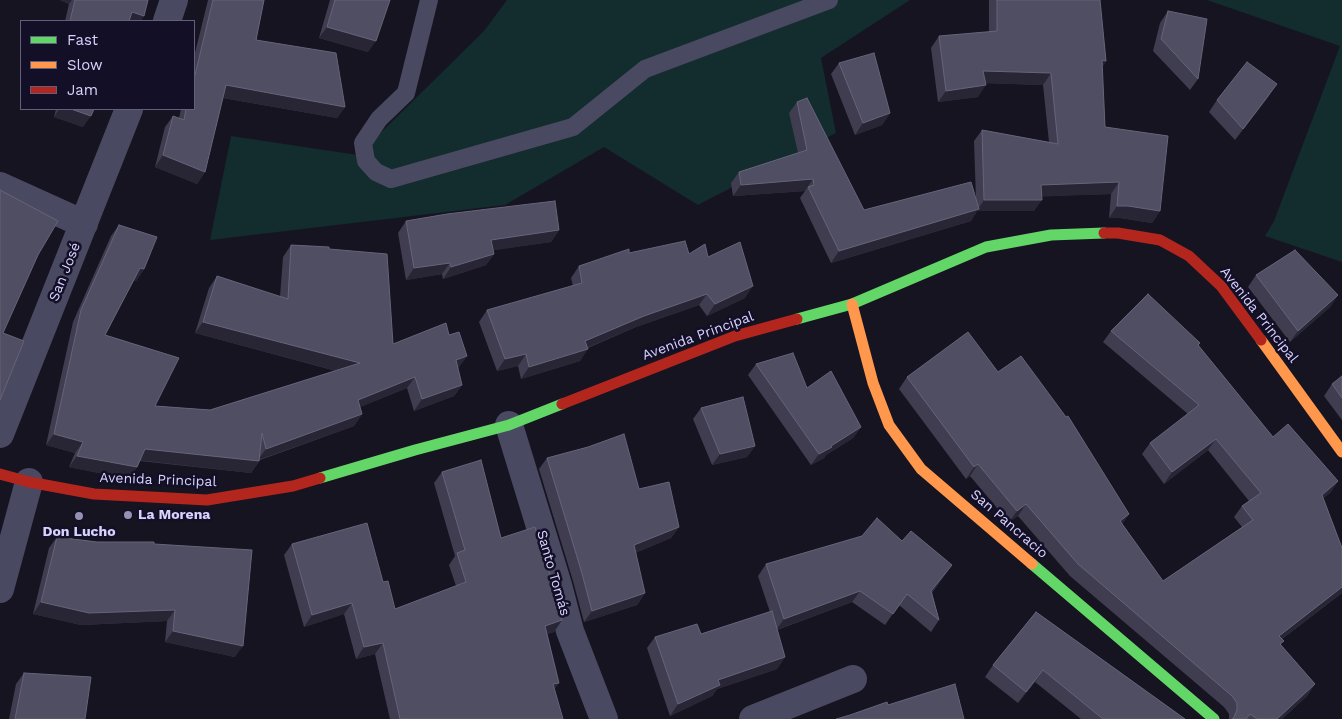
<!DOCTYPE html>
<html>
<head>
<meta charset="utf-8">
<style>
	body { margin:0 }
	#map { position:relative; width:1342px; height:719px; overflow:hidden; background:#161421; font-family:"Work Sans",sans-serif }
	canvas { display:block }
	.legend { position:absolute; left:20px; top:20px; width:175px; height:90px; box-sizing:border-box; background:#130f26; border:1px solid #625e7d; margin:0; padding:6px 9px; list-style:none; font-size:15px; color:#d9d4ff }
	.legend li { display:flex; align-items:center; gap:10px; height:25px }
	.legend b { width:25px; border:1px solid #625e7d }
</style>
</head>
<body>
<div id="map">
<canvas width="1342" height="719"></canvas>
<ul class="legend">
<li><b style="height:6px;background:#63d668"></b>Fast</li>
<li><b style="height:6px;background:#ff974d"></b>Slow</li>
<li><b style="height:6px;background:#b3261e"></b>Jam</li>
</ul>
</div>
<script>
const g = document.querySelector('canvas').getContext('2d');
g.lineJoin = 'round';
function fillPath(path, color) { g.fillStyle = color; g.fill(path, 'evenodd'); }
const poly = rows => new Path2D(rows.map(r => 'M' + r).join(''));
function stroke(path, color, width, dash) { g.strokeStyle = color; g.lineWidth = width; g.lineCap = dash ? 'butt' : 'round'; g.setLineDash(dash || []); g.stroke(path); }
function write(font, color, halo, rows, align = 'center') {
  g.font = font + ' "Work Sans",sans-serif'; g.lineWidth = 5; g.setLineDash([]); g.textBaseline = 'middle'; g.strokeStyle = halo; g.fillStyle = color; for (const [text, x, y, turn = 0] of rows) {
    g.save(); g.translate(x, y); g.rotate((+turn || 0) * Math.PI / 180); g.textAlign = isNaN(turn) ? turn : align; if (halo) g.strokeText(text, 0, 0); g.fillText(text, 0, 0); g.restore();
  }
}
fillPath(poly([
	[507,0,910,0,821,58,836,133,698,205,604,147,505,205,210,240,231,136,358,155,484,31],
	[1207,0,1342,0,1342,262,1265,236,1274,221,1340,46]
]), '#132c2d');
stroke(poly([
	[429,0,406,93,379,119,363,143,366,161,376,172,391,179,573,127,645,69,829,0]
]), '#4a4962', 18);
stroke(poly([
	[167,21,174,0],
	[0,186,84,224],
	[509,425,558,585,570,631,604,719],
	[0,434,129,109],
	[0,589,29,482],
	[753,719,853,679]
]), '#4a4962', 28);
stroke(poly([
	[797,319,852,304,986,247,1051,235,1104,233],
	[320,478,415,450,509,425,562,404],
	[1032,564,1214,719]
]), '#63d668', 11);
stroke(poly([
	[852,304,873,383,889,425,921,469,1032,564],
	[1261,340,1342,452]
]), '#ff974d', 11);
stroke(poly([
	[1104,233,1118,233,1160,240,1189,256,1221,286,1261,340],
	[562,404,735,336,797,319],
	[0,474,29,482,94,494,207,500,293,486,320,478]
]), '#b3261e', 11);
fillPath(poly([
	[60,0,148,0,141,21,65,21,69,4],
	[208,0,264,0,256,40,345,107,337,118,223,98,205,172,197,184,155,167,165,127,173,116,179,118,181,109,194,109,194,57],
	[330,0,390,0,368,52,319,38],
	[989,0,1100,0,1106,61,1102,67,1105,127,1160,211,1152,223,1120,218,1109,218,1111,194,1041,196,1034,211,977,211,971,221,831,263,800,198,805,191,733,196,731,183,739,172,798,153,789,113,797,102,864,210,976,199,974,141,982,130,1049,142,1043,85,985,83,978,97,938,102,931,48,939,36,989,32],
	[1168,11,1198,79,1190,90,1153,51,1160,23],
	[839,63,890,113,882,125,855,135,831,74],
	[1269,96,1235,140,1209,112,1217,100],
	[56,109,94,109,83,127,54,117],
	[406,221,559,230,551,242,493,250,494,254,486,265,443,279,442,274,406,280,398,233],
	[119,225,144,269,136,281,134,280,105,335,155,406,210,410,336,371,195,333,209,288,217,276,280,297,283,257,291,245,329,249,393,344,449,335,467,356,459,367,457,368,462,385,454,396,414,411,407,388,360,407,362,414,354,426,260,460,251,473,140,461,137,467,129,479,69,467,75,453,46,445,73,322,111,236],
	[629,253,689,254,708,257,745,298,707,316,699,305,636,327,588,348,580,361,521,379,518,366,497,371,479,322,487,310,573,286,571,278,579,266],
	[1256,275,1338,295,1330,307,1290,342,1248,287],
	[1111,331,1198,346,1273,437,1338,481,1330,493,1323,498,1342,548,1342,593,1282,639,1281,645,1315,684,1307,696,1282,719,1229,719,1229,714,1224,707,1070,576,1018,516,1009,522,970,476,966,479,899,389,907,377,998,372,1129,514,1122,524,1163,581,1242,527,1234,517,1242,506,1249,501,1208,450,1164,484,1142,454,1150,443,1188,414,1103,342],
	[756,364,807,388,861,427,853,438,826,455,824,458,811,465,748,375],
	[1342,376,1342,420,1324,396,1332,384],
	[701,408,755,446,747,457,712,465,693,419],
	[547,458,639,489,679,527,671,538,635,553,645,593,637,605,584,622,573,581,539,469],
	[442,472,501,538,562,620,554,632,547,634,559,683,554,689,563,719,390,719,375,654,356,659,344,614,304,627,284,555,292,544,383,582,395,609,456,586,449,565,455,556,434,483],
	[57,537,97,542,154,544,235,657,165,642,167,621,81,625,33,614,49,548],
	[902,541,952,565,932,593,939,620,931,632,899,605,885,625,852,602,777,630,785,657,777,669,717,689,712,696,670,716,647,648,655,637,701,634,770,612,758,576,766,564],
	[1036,612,1185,719,1081,719,1035,682,1018,703,985,677,993,665],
	[24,673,85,719,9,719,16,684]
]), '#403d50');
fillPath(poly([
	[60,0,72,0,69,4],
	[132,12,144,16,141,21,126,21],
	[327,27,376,41,368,52,319,38],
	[1102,60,1106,61,1098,72],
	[983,71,1051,73,1043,85,975,83],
	[1277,84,1269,96,1235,140,1243,129],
	[226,85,345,107,337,118,218,97],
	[986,85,978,97,938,102,946,91],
	[59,109,71,109,91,116,83,127,54,117],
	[890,113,882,125,855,135,863,123],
	[163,155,205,172,197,184,155,167],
	[813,179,805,191,733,196,741,185],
	[1119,182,1111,194,1033,197,1041,185],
	[984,200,1042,200,1034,211,977,211,971,221,831,263,839,251,978,209],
	[1117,206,1128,206,1160,211,1152,223,1120,218,1109,218],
	[559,230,551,242,483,252,491,240],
	[494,254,486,265,443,279,451,267],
	[450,263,442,274,406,280,414,268],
	[140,268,144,269,136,281,132,280],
	[753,286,745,298,707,316,715,304],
	[707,294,699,305,636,327,577,352,585,341,644,316],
	[1338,295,1330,307,1290,342,1298,331],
	[203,322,360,363,352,375,195,333],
	[588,349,580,361,521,379,529,367],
	[526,354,518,366,497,371,505,359],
	[467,356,459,367,447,372,456,360],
	[415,377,407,388,350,411,358,400],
	[462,385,454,396,414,411,422,399],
	[362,414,354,426,258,460,266,449],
	[861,427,853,438,826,455,824,458,811,465,819,454],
	[54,434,83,442,75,453,46,445],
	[1216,439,1208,450,1164,484,1172,472],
	[755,446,747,457,712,465,720,454],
	[145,449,259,461,251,473,137,460],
	[77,456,137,467,129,479,69,467],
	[978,464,970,476,966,479,974,467],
	[1338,481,1330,493,1314,506,1322,495],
	[1026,504,1018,516,1009,522,1017,511],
	[1129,514,1121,526,1120,521],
	[679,527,671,538,625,557,634,545],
	[952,565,944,577,923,603,931,591],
	[1342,587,1342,593,1271,647,1279,636],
	[860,591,852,602,776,630,784,619],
	[645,593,637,605,584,622,592,611],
	[41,602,175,610,167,621,81,625,33,614],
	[352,603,344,614,304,627,312,615],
	[562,620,554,632,537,637,545,626],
	[173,631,243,646,235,657,165,642],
	[383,643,375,654,356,659,364,647],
	[785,657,777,669,717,689,712,696,670,716,678,704,718,680],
	[1043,670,1035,682,1018,703,1026,692],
	[559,683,551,694,553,684],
	[1315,684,1307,696,1282,719,1277,719]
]), '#282635');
const building = poly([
	[75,0,148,0,144,16,132,12,129,21,70,21,75,0],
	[213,0,264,0,256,40,336,53,345,107,226,85,205,172,163,155,173,116,184,120,186,109,194,109,194,79,213,0],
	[335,0,390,0,376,41,327,27,335,0],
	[997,0,1100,0,1106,61,1102,60,1105,127,1168,136,1160,211,1128,206,1117,206,1119,182,1041,185,1042,200,984,200,982,130,1058,144,1051,73,983,71,986,85,946,91,939,36,997,31,997,0],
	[1168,11,1207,19,1198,79,1161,39,1168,11],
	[874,53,890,113,863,123,839,63,874,53],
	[1247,62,1277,84,1243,129,1217,100,1247,62],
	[807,98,864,210,971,182,979,209,839,251,808,187,814,185,813,179,741,185,739,172,807,150,797,102,807,98],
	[71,109,94,109,91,116,71,109],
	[0,190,58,221,38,255,3,333,24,341,0,400,0,190],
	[555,201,559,230,491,240,494,254,451,267,450,263,414,268,406,221,447,214,555,201],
	[119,225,157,237,144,269,140,268,105,335,179,358,155,406,210,410,360,363,203,322,217,276,288,299,291,245,329,247,329,249,387,254,393,344,446,323,449,335,459,332,467,356,456,360,462,385,422,399,415,377,358,400,362,414,266,449,262,433,259,461,145,449,137,467,77,456,83,442,54,434,81,310,119,225],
	[685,241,689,254,705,244,708,257,740,242,753,286,715,304,707,294,644,316,585,341,588,349,529,367,526,354,505,359,487,310,582,283,579,266,629,249,629,253,685,241],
	[1295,250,1338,295,1298,331,1256,275,1295,250],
	[1148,294,1200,343,1198,345,1273,437,1288,424,1338,481,1322,495,1342,548,1342,587,1279,636,1284,641,1280,644,1315,684,1277,719,1257,719,1250,714,1246,719,1232,719,1234,717,1237,710,1237,703,1232,696,1078,564,1026,504,1017,511,978,464,974,467,907,377,968,332,998,372,1021,356,1066,417,1068,416,1129,514,1120,521,1163,581,1253,520,1242,506,1261,493,1216,439,1172,472,1150,443,1199,405,1111,331,1148,294],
	[793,353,807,388,831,371,861,427,831,446,832,447,819,454,756,364,793,353],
	[1342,376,1342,398,1332,384,1342,376],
	[743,397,755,446,720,454,701,408,743,397],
	[624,434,639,489,669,482,679,527,634,545,645,593,592,611,581,570,547,458,588,447,624,434],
	[481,460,501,538,535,527,551,578,562,620,545,626,559,683,553,684,563,719,400,719,383,643,364,647,352,603,312,615,292,544,367,523,383,582,388,581,395,609,466,582,457,553,465,550,442,472,481,460],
	[877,518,902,541,911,531,952,565,931,591,939,620,907,594,893,614,860,591,784,619,766,564,862,536,877,518],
	[57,537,97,542,154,542,154,544,252,550,243,646,173,631,175,610,89,613,41,602,57,537],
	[772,611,785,657,718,680,720,685,678,704,655,637,697,624,701,634,772,611],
	[1036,612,1185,719,1103,719,1043,670,1026,692,993,665,1036,612],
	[24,673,91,677,85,719,15,719,24,673],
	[955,684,964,719,836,719,850,715,887,702,888,705,955,684]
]);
fillPath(building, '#504e63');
stroke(building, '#66637b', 1);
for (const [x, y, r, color] of [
	[128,515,5,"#9591b1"],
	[79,516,5,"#9591b1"]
]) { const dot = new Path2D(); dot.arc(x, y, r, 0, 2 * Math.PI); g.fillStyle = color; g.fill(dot); stroke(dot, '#130f26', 2); }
write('14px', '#d9d4ff', '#130f26', [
	["San José",65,272,-68],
	["Avenida Principal",1259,315,52],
	["Avenida Principal",698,336,-20],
	["Avenida Principal",158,480,2],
	["San Pancracio",1009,524,41],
	["Santo Tomás",553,573,74]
]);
write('bold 14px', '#d9d4ff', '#130f26', [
	["La Morena",138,515],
	["Don Lucho",79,532,"center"]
], 'left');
</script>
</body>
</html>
